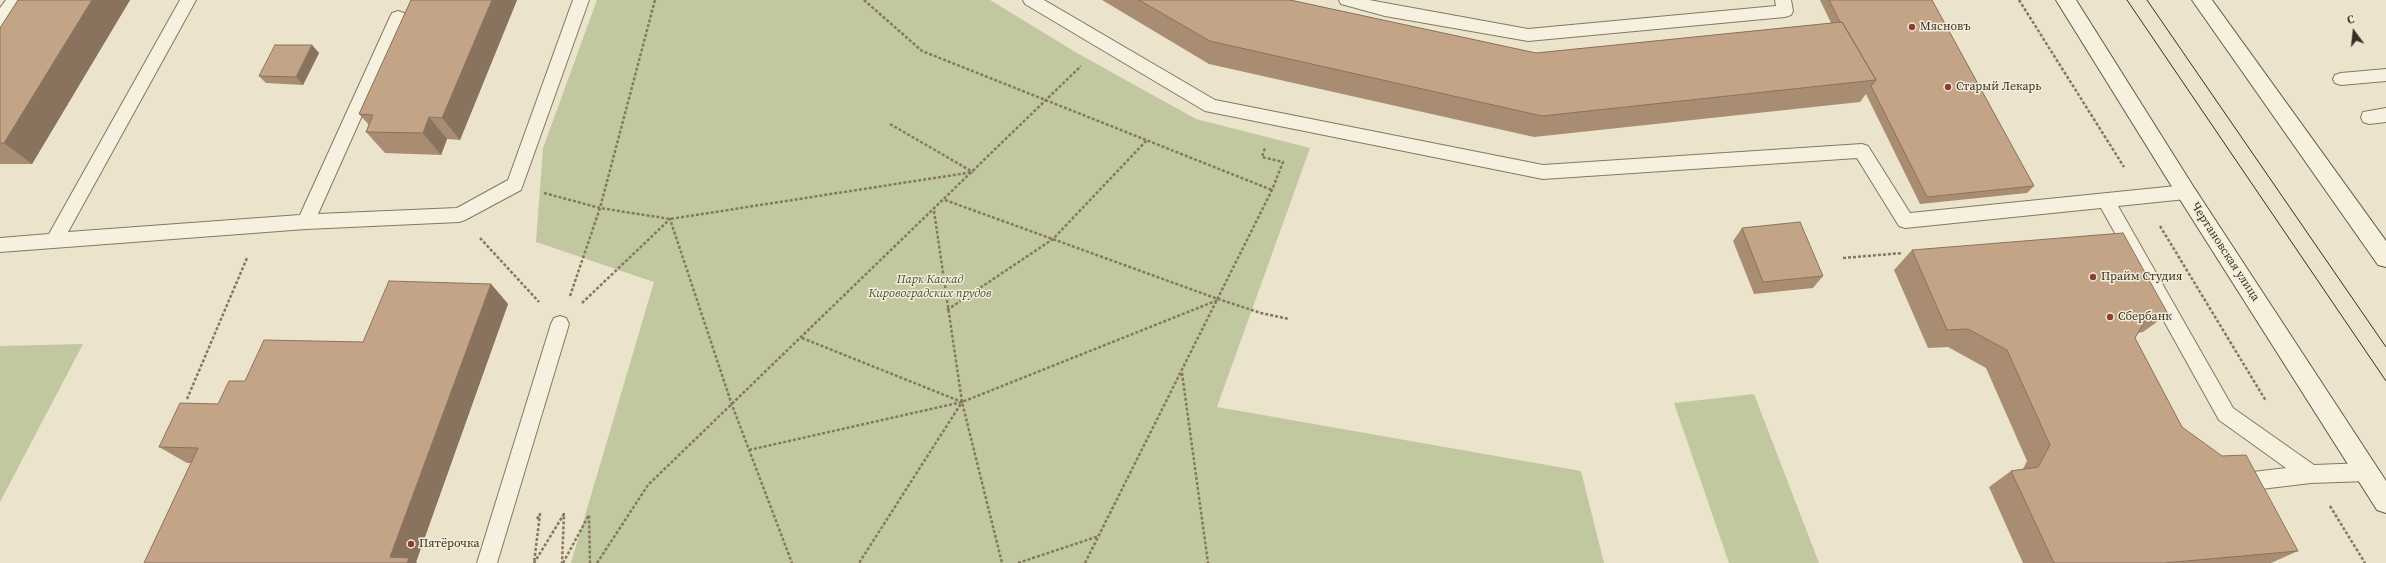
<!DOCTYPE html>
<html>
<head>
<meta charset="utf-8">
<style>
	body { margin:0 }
	#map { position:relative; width:2386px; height:563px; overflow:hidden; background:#ebe3cb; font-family:"Source Serif 4",serif }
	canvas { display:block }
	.north { position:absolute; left:2334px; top:12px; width:40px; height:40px; -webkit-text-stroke:3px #f3edda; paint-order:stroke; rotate:345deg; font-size:11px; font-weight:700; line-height:16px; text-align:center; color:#382f23 }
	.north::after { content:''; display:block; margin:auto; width:14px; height:18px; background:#382f23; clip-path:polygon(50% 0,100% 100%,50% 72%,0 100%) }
</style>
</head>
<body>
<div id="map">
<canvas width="2386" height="563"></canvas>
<div class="north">С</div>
</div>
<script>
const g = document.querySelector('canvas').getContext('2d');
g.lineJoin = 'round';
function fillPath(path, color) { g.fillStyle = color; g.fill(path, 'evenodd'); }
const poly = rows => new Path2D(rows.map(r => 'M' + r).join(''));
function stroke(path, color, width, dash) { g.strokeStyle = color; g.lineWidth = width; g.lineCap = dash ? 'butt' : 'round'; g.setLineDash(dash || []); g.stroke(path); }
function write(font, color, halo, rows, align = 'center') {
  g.font = font + ' "Source Serif 4",serif'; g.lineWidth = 3; g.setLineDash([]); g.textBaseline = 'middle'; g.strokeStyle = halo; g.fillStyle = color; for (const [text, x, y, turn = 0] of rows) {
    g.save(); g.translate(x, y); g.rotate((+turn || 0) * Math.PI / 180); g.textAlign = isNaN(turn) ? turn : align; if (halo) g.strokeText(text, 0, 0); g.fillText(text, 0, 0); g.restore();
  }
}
fillPath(poly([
	[597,0,990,0,1077,53,1196,119,1310,148,1217,407,1581,471,1604,563,571,563,654,282,536,242,543,148],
	[83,344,0,502,0,346],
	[1754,394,1819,563,1729,563,1674,403]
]), '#c1c8a0');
const service = poly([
	[6,0,22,0,6,25,0,27,0,8,6,0],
	[180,0,196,0,68,232,300,215,390,17,392,13,398,11,404,13,406,17,318,214,457,208,508,180,573,0,589,0,521,190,465,220,459,222,306,229,0,252,0,238,49,234,180,0],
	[1023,0,1044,0,1215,100,1543,165,1862,144,1868,146,1910,213,2186,185,2192,187,2195,192,2192,197,2186,199,2118,206,2233,408,2314,465,2366,463,2373,466,2376,472,2373,478,2366,481,2311,483,2236,492,2229,490,2226,483,2229,476,2236,474,2286,468,2219,420,2101,208,1905,228,1899,226,1857,158,1543,179,1205,111,1025,4,1023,0],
	[1339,0,1369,0,1528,29,1776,6,1775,0,1791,0,1793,11,1791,15,1785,17,1528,41,1385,16,1341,4,1339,0],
	[2386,69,2386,81,2341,85,2335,83,2333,79,2335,75,2341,73,2386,69],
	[2386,108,2386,122,2369,124,2363,122,2361,117,2363,112,2386,108],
	[560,316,566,318,569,324,497,563,477,563,551,324,554,318,560,316]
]);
const secondary = poly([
	[2056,0,2076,0,2193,186,2386,481,2386,513,2377,510,2179,198,2056,0],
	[2192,0,2212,0,2386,241,2386,267,2378,265,2192,0]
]);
stroke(service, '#867761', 2);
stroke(secondary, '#685844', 2);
stroke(poly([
	[864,0,922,51,1272,190],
	[2019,0,2124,167],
	[890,124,973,172],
	[544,193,600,208,670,219,973,172],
	[945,200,1218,299,1261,313,1289,319],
	[934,211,962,402,1002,563],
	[2160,226,2266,401],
	[480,238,539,302],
	[1843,258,1903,253],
	[570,296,600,208,655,0],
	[582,303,670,219,732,405,792,563],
	[947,310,1053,239,1147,140],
	[802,338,962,402,859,563],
	[1182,373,1208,563],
	[187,399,247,258],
	[749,450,962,402,1218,300],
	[2330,506,2365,563],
	[537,519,540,514,534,563,564,514,562,563],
	[563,563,589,515,590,563],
	[597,563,648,485,1081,66],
	[1018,563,1099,536],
	[1085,563,1272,190,1283,162,1262,157,1265,148]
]), '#867761', 2.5, [3, 2]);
fillPath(service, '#f6f0de');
fillPath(secondary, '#f6f0de');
stroke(poly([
	[2127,0,2386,381],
	[2147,0,2386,347]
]), '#382f23', 1);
fillPath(poly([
	[18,0,130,0,32,164,0,164,0,28],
	[411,0,517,0,460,140,447,139,441,155,385,153,366,132,369,125,359,114],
	[1102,0,1290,0,1536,53,1831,23,1820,0,1932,0,2034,186,2027,193,1920,204,1866,94,1860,102,1534,137,1209,64],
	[312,45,319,53,303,85,266,83,259,76],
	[1742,228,1823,276,1813,288,1754,294,1733,241],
	[1912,250,2168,314,2143,332,2138,333,2135,338,2182,427,2298,551,2271,563,2023,563,1989,487,2011,471,2023,469,2027,461,1986,368,1948,347,1928,348,1894,270],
	[491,284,508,304,416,562,417,563,144,563,191,463,187,463,159,447,218,404,245,381,363,342]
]), '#a98d73');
fillPath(poly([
	[92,0,130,0,32,164,4,143],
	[492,0,517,0,460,140,442,118],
	[312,45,319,53,303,85,296,77],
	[429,117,447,139,441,155,423,133],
	[491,284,508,304,416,562,417,563,400,563,390,557]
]), '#89735e');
const building = poly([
	[18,0,92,0,4,143,0,143,0,28,18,0],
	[411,0,492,0,442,118,429,117,423,133,366,132,373,115,359,114,411,0],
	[1139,0,1290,0,1536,53,1842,22,1876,80,1542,116,1210,41,1139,0],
	[1829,0,1932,0,2034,186,1927,197,1871,86,1876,80,1842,22,1840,22,1829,0],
	[275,45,312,45,296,77,259,76,275,45],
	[1800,222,1823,276,1763,282,1742,228,1800,222],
	[2123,233,2168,314,2148,315,2135,338,2182,427,2222,456,2246,455,2298,551,2164,563,2054,563,2011,471,2038,467,2050,445,2007,350,1968,329,1947,330,1912,250,2123,233],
	[389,281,491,284,390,557,409,558,407,563,144,563,198,448,159,447,180,403,218,404,229,381,245,381,264,340,363,342,389,281]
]);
fillPath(building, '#c4a486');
stroke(building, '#89735e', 1);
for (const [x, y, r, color] of [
	[1912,27,4,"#8f3d37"],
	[1948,87,4,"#8f3d37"],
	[2093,277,4,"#8f3d37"],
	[2110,317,4,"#8f3d37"],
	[411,544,4,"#8f3d37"]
]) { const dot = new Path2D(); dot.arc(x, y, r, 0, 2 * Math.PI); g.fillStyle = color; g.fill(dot); stroke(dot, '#f3edda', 1.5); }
write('12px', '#382f23', '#f3edda', [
	["Мясновъ",1920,27],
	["Старый Лекарь",1956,87],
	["Прайм Студия",2101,277],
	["Сбербанк",2118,317],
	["Пятёрочка",419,544]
], 'left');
write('12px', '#382f23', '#f3edda', [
	["Чертановская улица",2225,252,57]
]);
write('italic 12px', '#46522c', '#f3edda', [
	["Парк Каскад",930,280],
	["Кировоградских прудов",930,294]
]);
</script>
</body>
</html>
